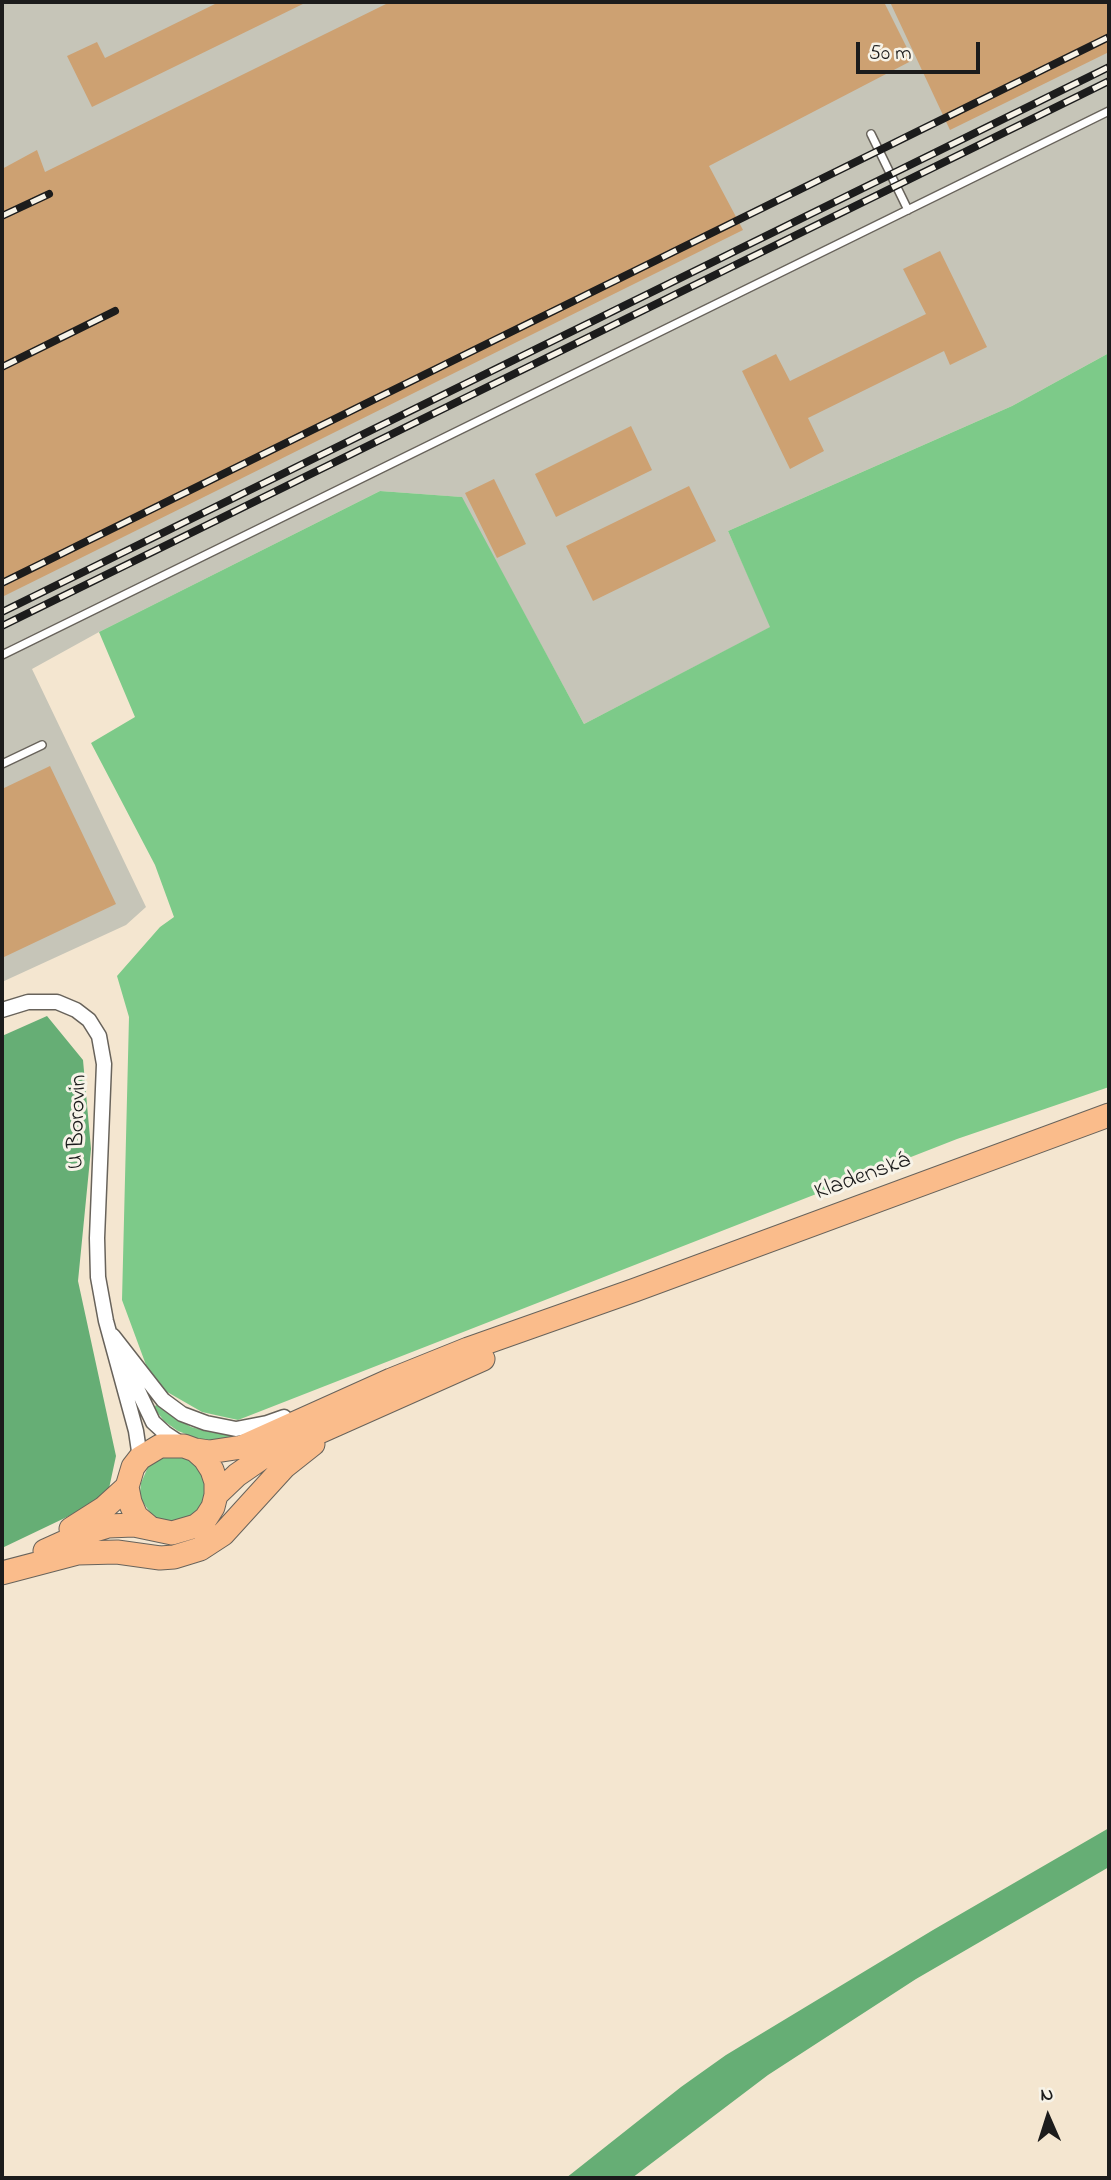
<!DOCTYPE html>
<html>
<head>
<meta charset="utf-8">
<style>
	body { margin:0 }
	#map { position:relative; width:1111px; height:2180px; overflow:hidden; background:#f4e6d0; font-family:"Indie Flower",sans-serif }
	canvas { display:block }
	.frame { position:absolute; inset:0; border:4px solid #1c1c1c; pointer-events:none }
	.north { position:absolute; left:1013px; top:2082px; width:70px; height:70px; -webkit-text-stroke:5px #f7f3e8; paint-order:stroke; rotate:357deg; font-size:19px; font-weight:700; line-height:28px; text-align:center; color:#1c1c1c }
	.north::after { content:''; display:block; margin:auto; width:24px; height:32px; background:#1c1c1c; clip-path:polygon(50% 0,100% 100%,50% 72%,0 100%) }
	.scale { position:absolute; left:856px; top:42px; width:124px; height:32px; box-sizing:border-box; border:4px solid #1c1c1c; border-top:0; padding-left:9px; font-size:21px; line-height:24px; white-space:nowrap; color:#1c1c1c; -webkit-text-stroke:5px #f7f3e8; paint-order:stroke }
</style>
</head>
<body>
<div id="map">
<canvas width="1111" height="2180"></canvas>
<div class="frame"></div>
<div class="north">N</div>
<div class="scale">50 m</div>
</div>
<script>
const g = document.querySelector('canvas').getContext('2d');
g.lineJoin = 'round';
function fillPath(path, color) { g.fillStyle = color; g.fill(path, 'evenodd'); }
const poly = rows => new Path2D(rows.map(r => 'M' + r).join(''));
function stroke(path, color, width, dash) { g.strokeStyle = color; g.lineWidth = width; g.lineCap = dash ? 'butt' : 'round'; g.setLineDash(dash || []); g.stroke(path); }
function write(font, color, halo, rows, align = 'center') {
  g.font = font + ' "Indie Flower",sans-serif'; g.lineWidth = 6; g.setLineDash([]); g.textBaseline = 'middle'; g.strokeStyle = halo; g.fillStyle = color; for (const [text, x, y, turn = 0] of rows) {
    g.save(); g.translate(x, y); g.rotate((+turn || 0) * Math.PI / 180); g.textAlign = isNaN(turn) ? turn : align; if (halo) g.strokeText(text, 0, 0); g.fillText(text, 0, 0); g.restore();
  }
}
fillPath(poly([
	[2,2,1109,2,1109,353,1012,406,728,531,771,627,584,724,461,497,380,491,99,632,32,669,146,907,126,925,2,982]
]), '#c6c5b8');
fillPath(poly([
	[1109,353,1109,1087,957,1139,238,1420,202,1412,162,1389,146,1365,122,1300,129,1017,117,976,160,927,174,917,155,865,91,743,135,717,99,632,380,491,462,497,584,724,770,627,728,531,1012,406],
	[156,1405,191,1427,210,1432,242,1437,212,1444,178,1431,164,1421,154,1408],
	[181,1455,197,1463,209,1486,201,1511,177,1523,160,1520,152,1515,142,1501,140,1492,141,1483,148,1467,163,1457]
]), '#7dca89');
fillPath(poly([
	[47,1016,83,1060,91,1149,78,1281,116,1456,108,1493,69,1516,2,1548,2,1036],
	[1109,1828,1109,1867,916,1979,768,2075,632,2178,566,2178,681,2087,726,2055,933,1930]
]), '#66ae75');
fillPath(poly([
	[219,2,307,2,92,107,67,56,97,42,105,58],
	[390,2,884,2,913,60,709,166,743,230,2,597,2,169,37,150,45,172],
	[890,2,1109,2,1109,52,950,130],
	[940,251,987,347,950,365,944,351,808,418,824,451,790,469,742,371,776,354,790,381,926,314,903,269],
	[631,426,652,470,556,517,535,474],
	[494,479,526,544,497,558,465,493],
	[689,486,716,541,593,601,566,546],
	[50,766,116,904,2,958,2,789]
]), '#cda172');
const lane = poly([
	[871,134,908,210],
	[2,655,1109,111],
	[2,764,42,745]
]);
const street = poly([
	[2,1010,28,1002,57,1002,76,1010,89,1020,99,1036,104,1064,97,1238,98,1277,106,1321,136,1431,140,1458],
	[113,1336,163,1400,182,1414,206,1423,236,1429,267,1423,284,1417],
	[124,1361,153,1422,165,1433,183,1445]
]);
const primary = poly([
	[216,1495,237,1475,263,1457,483,1359],
	[148,1526,136,1516,130,1502,127,1487,133,1467,140,1458,160,1446,184,1446,195,1450,209,1452,242,1447,391,1380,468,1349,635,1290,1109,1115],
	[71,1529,104,1508,127,1487],
	[45,1551,85,1533,108,1526,134,1525,172,1533,196,1526,206,1518,213,1507,216,1495,216,1482,212,1470,205,1459,195,1450],
	[2,1573,78,1553,117,1552,160,1558,174,1557,200,1549,223,1534,284,1467,313,1444]
]);
stroke(lane, '#68635b', 10);
stroke(street, '#68635b', 17);
stroke(primary, '#68635b', 25);
stroke(lane, '#fff', 7);
stroke(street, '#fff', 14);
stroke(primary, '#fabc8b', 23);
const rail = poly([
	[2,216,49,194],
	[2,367,115,311],
	[2,583,1109,37],
	[2,612,1109,67],
	[2,626,1109,81]
]);
stroke(rail, '#1c1c1c', 8);
stroke(rail, '#f7f3e8', 5, [16]);
write('24px', '#1c1c1c', '#f7f3e8', [
	["U Borovin",79,1122,-88],
	["Kladenská",863,1178,-20]
]);
</script>
</body>
</html>
